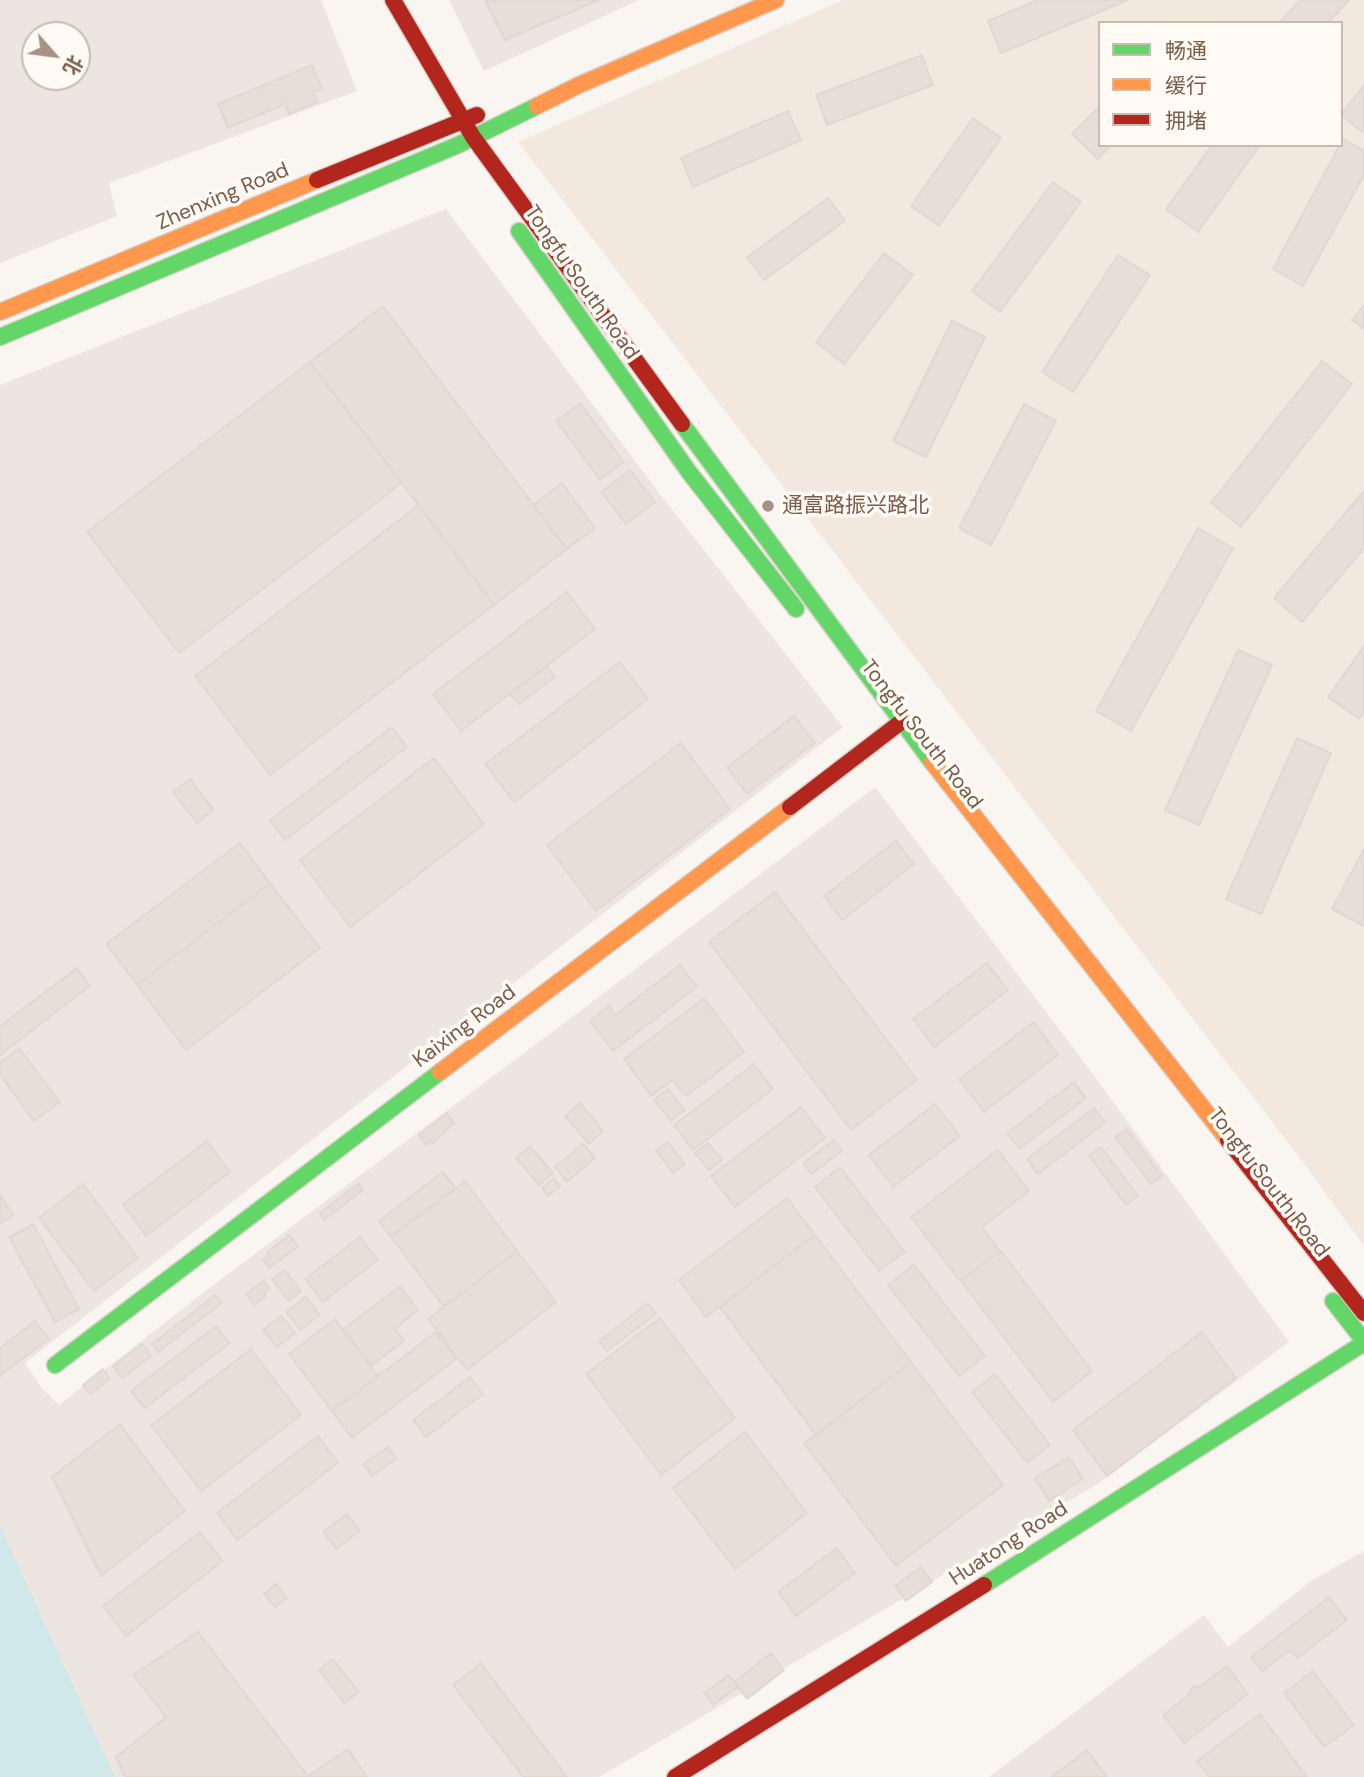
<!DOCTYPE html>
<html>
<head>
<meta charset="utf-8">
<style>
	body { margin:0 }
	#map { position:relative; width:1364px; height:1777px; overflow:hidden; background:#f9f5f0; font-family:"DM Sans","Noto Sans SC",sans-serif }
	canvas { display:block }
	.legend { position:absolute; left:1098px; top:21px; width:245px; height:126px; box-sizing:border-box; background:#fffaf3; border:2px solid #cabbb1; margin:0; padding:9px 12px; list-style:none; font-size:21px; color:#7a5c4d }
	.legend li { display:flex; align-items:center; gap:14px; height:35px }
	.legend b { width:35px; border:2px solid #cabbb1 }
	.north { position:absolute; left:21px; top:21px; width:70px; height:70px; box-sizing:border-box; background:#fffaf3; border:2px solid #cabbb1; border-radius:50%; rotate:118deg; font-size:19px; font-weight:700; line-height:28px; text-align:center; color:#7a5c4d }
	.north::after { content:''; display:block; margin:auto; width:24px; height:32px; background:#a69286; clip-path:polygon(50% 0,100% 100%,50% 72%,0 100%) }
</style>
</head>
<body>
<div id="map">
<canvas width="1364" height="1777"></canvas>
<ul class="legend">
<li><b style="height:9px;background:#63d668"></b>畅通</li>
<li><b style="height:9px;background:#ff974d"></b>缓行</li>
<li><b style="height:9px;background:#b3261e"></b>拥堵</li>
</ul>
<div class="north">北</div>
</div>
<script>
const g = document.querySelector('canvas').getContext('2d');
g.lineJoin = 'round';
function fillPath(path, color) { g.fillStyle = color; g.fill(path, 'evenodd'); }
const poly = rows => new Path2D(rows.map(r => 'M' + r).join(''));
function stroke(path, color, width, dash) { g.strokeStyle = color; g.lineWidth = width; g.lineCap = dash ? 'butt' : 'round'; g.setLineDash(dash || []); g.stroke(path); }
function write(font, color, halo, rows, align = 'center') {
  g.font = font + ' "DM Sans","Noto Sans SC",sans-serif'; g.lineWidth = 7; g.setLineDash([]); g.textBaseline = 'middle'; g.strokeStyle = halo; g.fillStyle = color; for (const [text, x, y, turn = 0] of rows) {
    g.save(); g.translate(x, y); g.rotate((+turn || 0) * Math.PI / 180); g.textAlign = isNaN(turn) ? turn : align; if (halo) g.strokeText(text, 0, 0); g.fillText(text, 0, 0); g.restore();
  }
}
fillPath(poly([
	[843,0,1364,0,1364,1246,1300,1158,518,142],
	[1100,23,1341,23,1341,145,1100,145]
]), '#f2e8de');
fillPath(poly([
	[0,0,321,0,357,91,109,183,117,216,0,263],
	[35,35,77,35,77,77,35,77],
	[449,0,639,0,484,71],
	[446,209,663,498,843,727,25,1363,41,1387,59,1405,216,1283,579,1012,875,787,1081,1058,1289,1342,1098,1484,599,1777,115,1777,0,1525,0,385],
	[1364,1551,1364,1777,989,1777,1204,1615,1228,1647,1311,1581]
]), '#ede5e0');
fillPath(poly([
	[0,1525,115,1777,0,1777]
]), '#d0e8ea');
const building = poly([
	[485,0,599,0,505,40,485,0],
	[1038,0,1128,0,1001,53,988,21,1038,0],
	[1300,0,1349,0,1328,23,1279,23,1300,0],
	[922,55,933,85,827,125,816,95,922,55],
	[312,65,322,89,314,92,318,102,289,114,285,104,228,128,218,104,312,65],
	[1364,85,1364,133,1341,115,1364,85],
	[1100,106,1100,145,1111,145,1098,159,1072,134,1100,106],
	[788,111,801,140,693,187,681,158,788,111],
	[973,118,1001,138,939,226,911,206,973,118],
	[1343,139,1364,151,1364,175,1303,286,1273,269,1343,139],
	[1212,145,1260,145,1198,232,1166,209,1212,145],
	[1053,182,1081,202,1000,312,972,291,1053,182],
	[828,198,845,221,764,280,747,257,828,198],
	[884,253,913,275,844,364,816,342,884,253],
	[1118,255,1150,275,1073,392,1042,372,1118,255],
	[1364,305,1364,329,1352,320,1364,305],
	[383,306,567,549,494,605,310,362,383,306],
	[952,321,985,337,926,457,893,441,952,321],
	[1322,361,1352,384,1241,527,1211,503,1322,361],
	[310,362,402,483,179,653,87,532,310,362],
	[580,403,624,462,600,480,556,421,580,403],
	[1024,404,1056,421,991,545,959,528,1024,404],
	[630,470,655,502,626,524,601,492,630,470],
	[562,483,595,528,567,549,533,505,562,483],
	[1364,491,1364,548,1302,622,1274,598,1364,491],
	[419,505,494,605,270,775,195,676,419,505],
	[1198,528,1233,548,1131,731,1096,711,1198,528],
	[567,592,595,629,461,731,433,694,567,592],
	[1364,646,1364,711,1359,719,1328,697,1364,646],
	[1238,650,1272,665,1199,825,1165,810,1238,650],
	[620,662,648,699,514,802,485,764,620,662],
	[547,666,555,677,519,704,510,694,547,666],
	[794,716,815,743,747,794,727,767,794,716],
	[392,727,407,747,285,840,270,820,392,727],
	[1297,738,1331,753,1261,914,1226,899,1297,738],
	[681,743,730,809,596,911,547,845,681,743],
	[434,758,484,824,350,927,300,860,434,758],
	[190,779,214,810,197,823,173,792,190,779],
	[896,841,914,864,842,920,824,896,896,841],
	[240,843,270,883,137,985,106,944,240,843],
	[1364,849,1364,926,1332,909,1364,849],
	[270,883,320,948,186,1050,137,985,270,883],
	[775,892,917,1080,851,1130,709,942,775,892],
	[987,963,1008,990,934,1047,913,1019,987,963],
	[680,965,697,987,613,1051,590,1021,609,1006,615,1015,680,965],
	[77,968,90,986,0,1055,0,1026,77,968],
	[704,998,744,1052,686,1096,673,1080,651,1096,624,1059,704,998],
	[1034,1022,1058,1055,984,1112,959,1079,1034,1022],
	[19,1048,60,1102,34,1121,0,1075,0,1063,19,1048],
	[754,1064,773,1089,693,1150,674,1125,754,1064],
	[1074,1082,1086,1098,1019,1149,1007,1133,1074,1082],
	[668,1089,685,1110,671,1121,654,1100,668,1089],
	[580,1103,603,1131,589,1144,565,1116,580,1103],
	[935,1104,960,1136,893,1187,869,1155,935,1104],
	[801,1107,825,1138,735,1207,711,1176,801,1107],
	[1094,1108,1105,1123,1038,1174,1027,1159,1094,1108],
	[447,1113,454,1123,433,1143,431,1141,426,1145,419,1135,447,1113],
	[1127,1129,1162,1176,1151,1184,1115,1137,1127,1129],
	[834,1140,842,1151,811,1174,803,1163,834,1140],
	[207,1141,230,1172,146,1236,123,1204,207,1141],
	[668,1142,685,1164,673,1173,656,1151,668,1142],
	[708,1143,722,1160,709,1170,695,1153,708,1143],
	[583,1144,595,1158,567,1182,555,1167,583,1144],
	[530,1146,553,1173,539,1185,516,1158,530,1146],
	[1101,1147,1138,1196,1126,1205,1089,1156,1101,1147],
	[998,1150,1029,1191,982,1227,1000,1251,960,1281,911,1217,998,1150],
	[840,1167,905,1252,879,1271,815,1187,840,1167],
	[443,1172,456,1188,391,1237,379,1221,443,1172],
	[554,1178,560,1186,548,1196,542,1188,554,1178],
	[465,1181,517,1251,444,1307,391,1237,465,1181],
	[83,1184,138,1258,94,1291,39,1218,83,1184],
	[358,1184,363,1190,324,1220,320,1213,358,1184],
	[0,1195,14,1215,0,1224,0,1195],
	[787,1198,815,1235,706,1317,679,1280,787,1198],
	[33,1224,79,1309,55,1322,9,1237,33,1224],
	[290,1235,298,1247,269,1268,263,1260,269,1255,267,1252,290,1235],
	[815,1235,911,1362,816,1435,720,1307,815,1235],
	[360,1237,378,1260,323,1302,305,1279,360,1237],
	[517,1251,556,1302,467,1370,428,1319,517,1251],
	[1001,1251,1092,1371,1053,1402,961,1281,1001,1251],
	[914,1265,985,1356,959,1376,888,1285,914,1265],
	[285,1270,301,1292,288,1301,272,1279,285,1270],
	[263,1281,269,1288,264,1293,266,1296,254,1305,246,1294,263,1281],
	[400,1286,418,1310,395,1329,404,1341,371,1366,343,1329,400,1286],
	[216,1295,222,1303,158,1352,152,1344,216,1295],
	[306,1297,320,1315,300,1330,286,1312,306,1297],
	[648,1303,656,1314,607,1351,599,1341,648,1303],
	[281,1316,295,1333,277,1347,263,1330,281,1316],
	[660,1318,735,1418,661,1475,586,1374,660,1318],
	[335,1319,378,1376,332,1411,289,1354,335,1319],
	[35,1321,49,1339,0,1376,0,1348,35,1321],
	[216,1326,230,1343,145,1408,131,1391,216,1326],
	[436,1332,456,1359,352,1438,332,1411,436,1332],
	[1202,1332,1236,1378,1107,1476,1073,1430,1202,1332],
	[142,1344,151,1356,122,1378,113,1366,142,1344],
	[251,1349,301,1415,201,1491,151,1425,251,1349],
	[911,1362,1003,1485,896,1566,804,1443,911,1362],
	[103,1369,110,1379,90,1394,83,1385,103,1369],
	[995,1374,1050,1445,1027,1463,972,1392,995,1374],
	[470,1377,483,1394,426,1437,413,1420,470,1377],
	[120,1424,185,1511,101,1576,52,1477,120,1424],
	[745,1432,807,1513,735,1569,673,1488,745,1432],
	[318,1436,338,1463,237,1540,217,1513,318,1436],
	[388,1447,396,1459,372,1476,363,1464,388,1447],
	[1069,1457,1083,1479,1049,1501,1035,1478,1069,1457],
	[347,1514,360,1531,336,1549,323,1532,347,1514],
	[200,1532,223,1561,126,1636,103,1606,200,1532],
	[837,1548,855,1573,796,1616,778,1592,837,1548],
	[921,1567,932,1582,906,1601,895,1586,921,1567],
	[276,1584,287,1598,275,1607,264,1594,276,1584],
	[1329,1597,1347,1620,1297,1658,1291,1650,1262,1671,1251,1657,1329,1597],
	[198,1632,308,1776,348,1749,367,1777,125,1777,116,1757,166,1717,133,1675,198,1632],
	[771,1653,784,1670,747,1699,734,1682,771,1653],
	[333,1659,359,1692,344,1703,319,1670,333,1659],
	[481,1663,567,1777,523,1777,453,1685,481,1663],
	[1227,1666,1248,1694,1184,1743,1163,1715,1188,1696,1192,1687,1202,1685,1227,1666],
	[1313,1671,1354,1725,1324,1747,1284,1693,1313,1671],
	[729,1675,738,1687,713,1705,704,1693,729,1675],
	[1260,1714,1307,1777,1209,1777,1197,1761,1260,1714],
	[1087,1750,1107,1777,1051,1777,1087,1750]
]);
fillPath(building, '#e6ded7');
stroke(building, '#e2d8d2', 2);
const fast = poly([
	[519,231,689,472,796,609],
	[0,337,458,145,537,106],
	[682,424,932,762],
	[1333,1301,1364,1341],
	[55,1365,440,1072],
	[984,1585,1364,1343]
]);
const slow = poly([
	[537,106,579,85,776,0],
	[0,312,317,180],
	[932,762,1228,1140],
	[440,1072,790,807]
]);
const jam = poly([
	[393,0,473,137,682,424],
	[317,180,477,115],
	[790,807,901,722],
	[1228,1140,1364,1313],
	[675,1777,984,1585]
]);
stroke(fast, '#d9d2cb', 19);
stroke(slow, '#d9d2cb', 19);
stroke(jam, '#d9d2cb', 19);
stroke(fast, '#63d668', 16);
stroke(slow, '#ff974d', 16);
stroke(jam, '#b3261e', 16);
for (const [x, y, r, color] of [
	[768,506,7,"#a69286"]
]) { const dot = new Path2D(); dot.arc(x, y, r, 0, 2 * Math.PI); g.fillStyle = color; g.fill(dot); stroke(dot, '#fffaf3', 2.5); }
write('21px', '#7a5c4d', '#fffaf3', [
	["Zhenxing Road",223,197,-23],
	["Tongfu South Road",581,283,55],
	["Tongfu South Road",921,735,52],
	["Kaixing Road",465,1027,-37],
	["Tongfu South Road",1268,1183,52],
	["Huatong Road",1009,1544,-33]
]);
write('21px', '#7a5c4d', '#fffaf3', [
	["通富路振兴路北",782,506]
], 'left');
</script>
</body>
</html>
